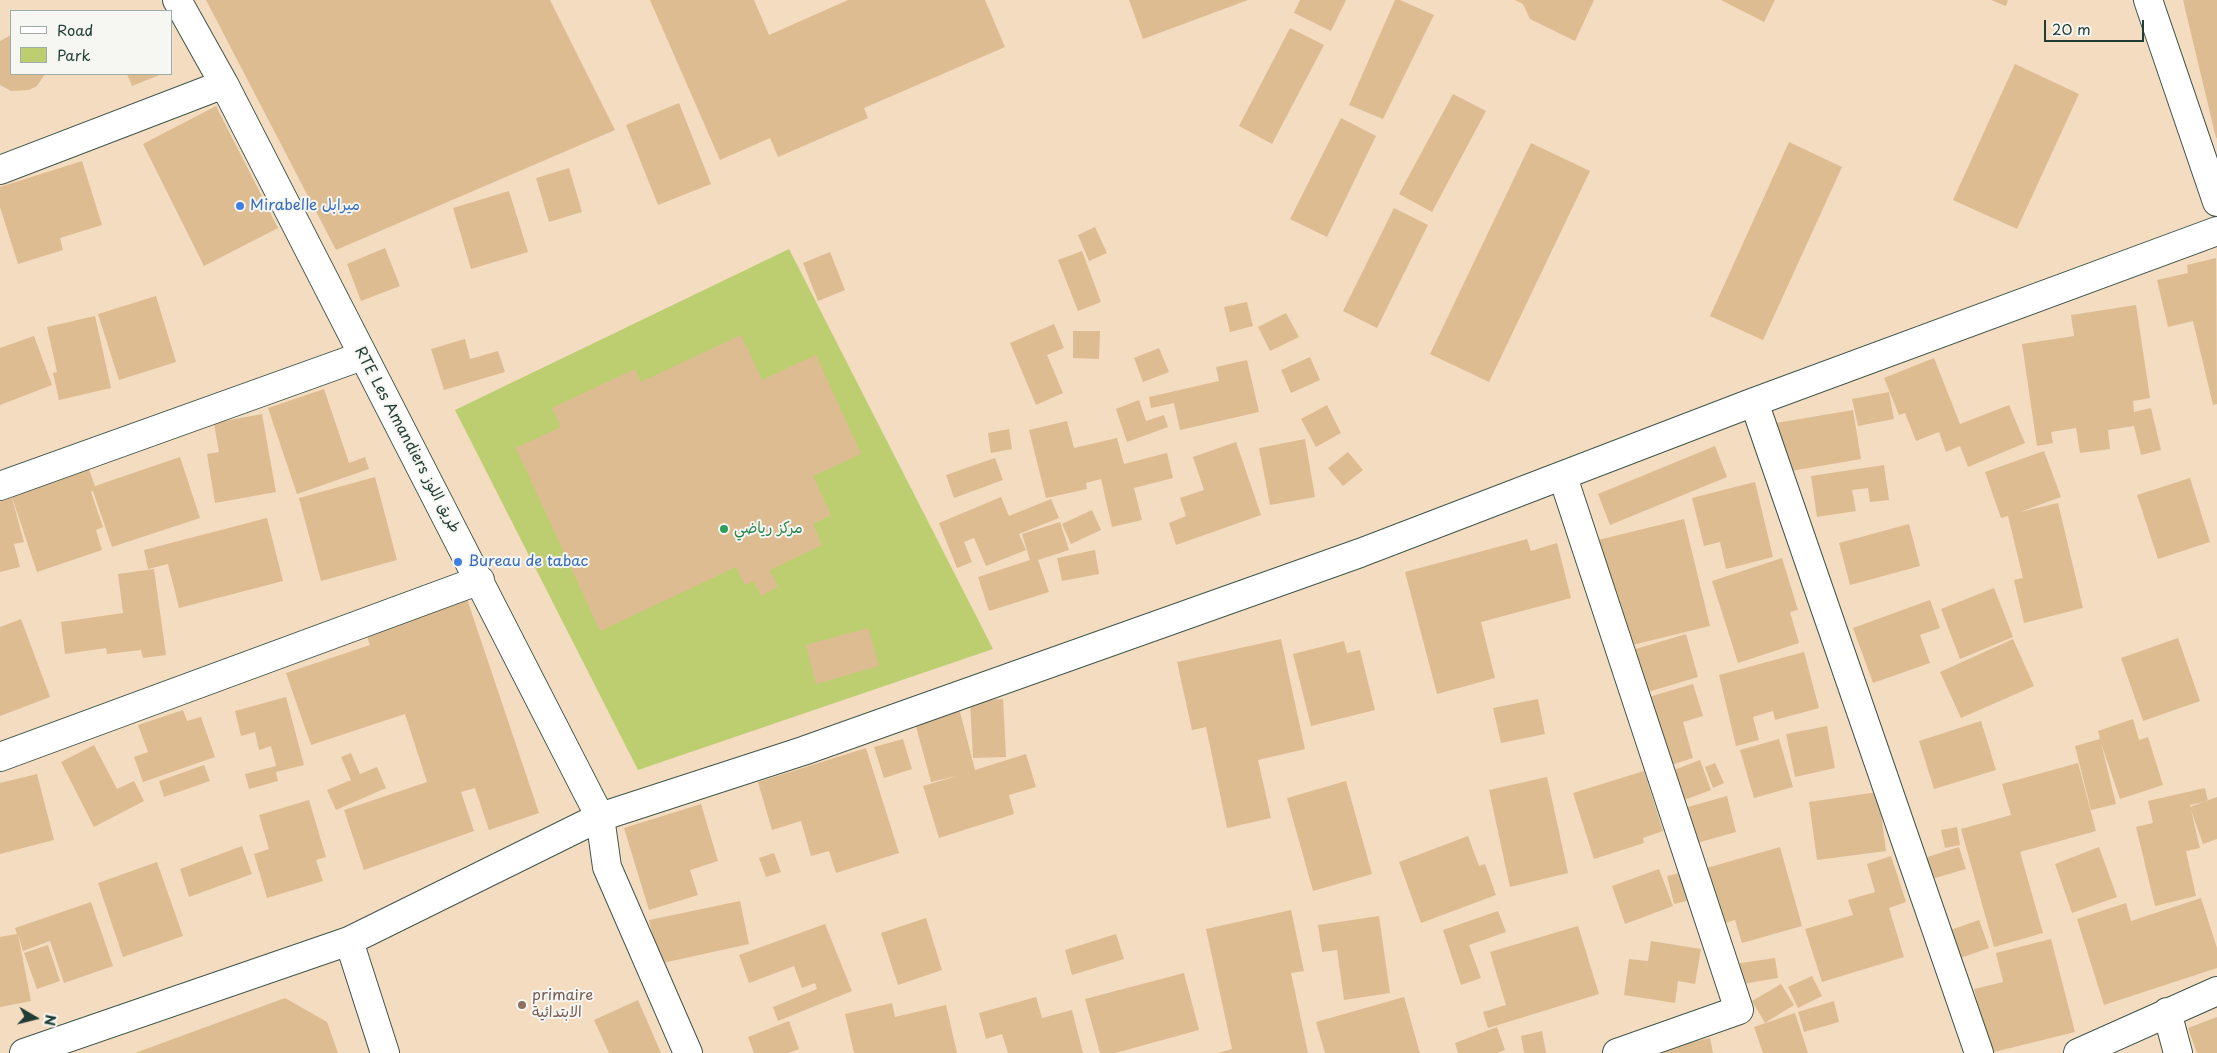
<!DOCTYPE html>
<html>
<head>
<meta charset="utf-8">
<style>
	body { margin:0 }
	#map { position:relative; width:2217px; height:1053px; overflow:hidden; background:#f3dcc0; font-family:"Playpen Sans",sans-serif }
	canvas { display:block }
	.legend { position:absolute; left:10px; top:10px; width:162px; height:65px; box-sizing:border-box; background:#f6f6f2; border:1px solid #a0aca6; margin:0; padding:6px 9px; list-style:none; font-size:15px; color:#1f3d34 }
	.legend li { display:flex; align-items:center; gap:10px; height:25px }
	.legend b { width:25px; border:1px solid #a0aca6 }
	.north { position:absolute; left:10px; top:993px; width:50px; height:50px; -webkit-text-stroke:4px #f6f6f2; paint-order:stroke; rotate:98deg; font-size:14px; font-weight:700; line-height:20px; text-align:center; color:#1f3d34 }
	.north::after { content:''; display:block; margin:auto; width:18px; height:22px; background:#1f3d34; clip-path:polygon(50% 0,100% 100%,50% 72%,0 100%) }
	.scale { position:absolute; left:2044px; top:20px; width:100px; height:22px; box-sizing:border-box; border:2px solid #1f3d34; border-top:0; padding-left:6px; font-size:15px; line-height:18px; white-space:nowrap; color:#1f3d34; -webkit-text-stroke:4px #f6f6f2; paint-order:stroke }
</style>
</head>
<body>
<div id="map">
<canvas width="2217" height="1053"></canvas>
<ul class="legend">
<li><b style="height:6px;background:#fff"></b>Road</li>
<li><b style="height:14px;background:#bdce71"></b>Park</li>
</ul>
<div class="north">N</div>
<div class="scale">20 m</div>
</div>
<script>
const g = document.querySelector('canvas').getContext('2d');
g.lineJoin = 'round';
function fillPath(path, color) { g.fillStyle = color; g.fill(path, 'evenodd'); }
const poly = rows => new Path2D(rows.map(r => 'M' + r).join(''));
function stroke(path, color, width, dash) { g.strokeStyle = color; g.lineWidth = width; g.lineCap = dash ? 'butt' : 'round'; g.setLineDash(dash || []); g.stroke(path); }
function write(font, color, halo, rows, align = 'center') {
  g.font = font + ' "Playpen Sans","Playpen Sans Arabic",sans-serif'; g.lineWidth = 4; g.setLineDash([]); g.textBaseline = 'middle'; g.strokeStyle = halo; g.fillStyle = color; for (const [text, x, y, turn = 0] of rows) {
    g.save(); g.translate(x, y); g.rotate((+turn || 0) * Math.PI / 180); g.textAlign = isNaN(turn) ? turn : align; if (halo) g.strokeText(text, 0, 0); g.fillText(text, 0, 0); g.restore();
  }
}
fillPath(poly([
	[789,249,993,649,638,770,455,410]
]), '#bdce71');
fillPath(poly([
	[206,0,550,0,615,130,336,250],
	[650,0,754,0,769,35,848,0,985,0,1005,47,864,108,868,118,778,157,770,138,720,160],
	[1129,0,1248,0,1143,39],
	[1300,0,1346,0,1331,31,1294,13],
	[1395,0,1400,0,1434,15,1383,119,1349,105],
	[1515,0,1594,0,1575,41,1530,19,1523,4],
	[1721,0,1775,0,1764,22],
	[1991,0,2008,0,2006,6],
	[2183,0,2217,0,2217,138,2216,138],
	[1290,28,1324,45,1272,144,1239,126],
	[11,35,11,74,45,74,37,86,29,90,11,91,0,85,0,41],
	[2015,64,2079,94,2017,229,1953,200],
	[127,74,162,74,132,86],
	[1453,94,1486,111,1432,212,1399,194],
	[679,103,711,184,658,205,626,125],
	[216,106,278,228,204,266,143,144],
	[1341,118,1376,136,1327,237,1290,219],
	[1789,142,1842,167,1763,340,1710,316],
	[1531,143,1590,171,1489,382,1430,354],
	[82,161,102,225,60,238,63,250,18,264,0,207,0,187],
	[569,168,582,212,549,222,536,178],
	[509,191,528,252,471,269,453,208],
	[1394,208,1428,225,1377,328,1343,311],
	[1095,227,1107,253,1089,261,1078,235],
	[385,248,400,286,361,301,347,264],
	[1082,251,1101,302,1078,311,1058,260],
	[830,252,845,290,818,301,803,263],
	[2216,258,2217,404,2213,405,2193,321,2168,327,2157,280,2188,273,2187,265],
	[156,296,176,362,119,380,98,314],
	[1247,302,1253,326,1230,332,1224,307],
	[2136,305,2150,398,2133,401,2134,412,2151,408,2161,450,2141,455,2134,426,2108,430,2110,449,2080,453,2076,428,2051,432,2053,443,2037,446,2022,344,2074,336,2071,315],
	[1286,313,1299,337,1270,351,1258,327],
	[95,316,111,388,59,400,53,373,57,372,47,327],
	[1054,324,1064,348,1047,355,1063,393,1036,405,1010,343],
	[1073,331,1100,331,1099,359,1073,358],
	[741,335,762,380,816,355,861,454,813,476,831,515,813,524,822,545,770,570,778,587,761,596,754,581,745,585,736,567,600,631,516,448,561,427,552,408,635,369,641,382],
	[34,336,52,385,0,405,0,348],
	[465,339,470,359,498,351,505,372,444,390,431,349],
	[1159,348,1169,372,1143,382,1134,358],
	[1310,357,1320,380,1291,393,1281,370],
	[1934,358,1960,424,2009,405,2025,443,1968,467,1960,446,1946,452,1939,432,1916,441,1905,413,1899,415,1884,378],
	[1247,360,1259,412,1180,430,1174,403,1151,408,1149,397,1219,381,1216,367],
	[324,389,349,463,365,457,369,469,297,494,268,408],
	[1889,392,1894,419,1858,426,1852,399],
	[1139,400,1146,421,1164,415,1168,427,1127,442,1116,409],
	[1327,405,1341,433,1316,447,1301,419],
	[1853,410,1861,459,1785,472,1776,423],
	[262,414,276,492,215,503,207,454,219,452,214,423],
	[1067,421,1074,448,1117,438,1124,464,1167,453,1173,478,1134,488,1142,520,1112,527,1101,479,1086,483,1087,489,1046,498,1029,430],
	[1009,429,1012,449,991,453,988,433],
	[1305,439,1315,497,1270,505,1259,448],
	[1236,442,1261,515,1176,545,1169,523,1186,516,1180,498,1204,490,1193,457],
	[1715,446,1727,477,1610,525,1598,494],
	[2044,451,2061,497,2020,512,2058,503,2083,608,2024,623,2014,580,2023,578,2008,516,2001,518,1985,472],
	[1348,452,1363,470,1343,486,1328,468],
	[180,457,200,518,112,547,93,491,91,492,103,527,96,530,102,550,37,572,11,494,88,467,95,486],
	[995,458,1003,480,954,498,946,475],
	[1884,465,1889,500,1870,502,1868,488,1852,490,1856,511,1817,517,1811,476],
	[375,477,397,560,321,581,299,498],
	[2190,478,2210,542,2158,559,2137,495],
	[1755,482,1773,557,1726,569,1720,542,1704,546,1692,498],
	[1001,497,1009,516,1051,499,1059,518,1019,534,1026,550,986,566,974,538,964,542,972,562,957,568,939,523],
	[12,498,24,542,14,544,20,567,0,572,0,502],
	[1092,510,1101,530,1071,544,1062,524],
	[267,518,283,581,179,608,168,564,148,569,144,550],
	[1684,519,1710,626,1624,647,1598,540],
	[1060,522,1069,550,1038,560,1049,592,989,611,978,577,1030,560,1022,534],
	[1909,524,1920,566,1850,585,1839,543],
	[1527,539,1531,551,1557,543,1571,598,1481,622,1495,678,1437,694,1405,572],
	[1095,550,1099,574,1062,581,1057,558],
	[1782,558,1798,610,1790,612,1799,643,1738,663,1712,581],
	[154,569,166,655,143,658,141,650,107,654,106,648,65,654,61,622,123,613,118,574],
	[1994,588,2013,637,1960,659,1941,609],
	[465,593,539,813,489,830,475,788,461,792,474,831,364,870,344,810,427,782,405,714,311,745,286,673,370,645,364,628],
	[1930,600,1940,628,1920,635,1930,663,1873,683,1853,628],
	[21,619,50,697,0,716,0,627],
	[868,628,879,666,816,684,806,645],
	[1686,634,1698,677,1641,694,1629,651],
	[2178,638,2200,701,2143,721,2121,658],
	[1281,639,1305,749,1258,760,1271,818,1227,828,1206,727,1192,730,1177,662],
	[2013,639,2034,686,1961,718,1940,672],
	[1344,641,1347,653,1360,650,1375,710,1311,726,1293,654],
	[1804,652,1819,708,1775,720,1773,711,1753,717,1759,740,1736,746,1719,675],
	[1693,684,1703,716,1683,722,1693,758,1665,767,1645,698],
	[286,697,304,765,276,772,278,781,249,789,245,774,276,766,271,746,259,750,255,732,241,736,235,711],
	[1003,699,1006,757,973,758,970,701],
	[1538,699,1545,734,1501,743,1493,708],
	[959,708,975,770,1026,754,1036,787,1009,795,1014,814,939,838,923,786,957,776,931,782,914,719],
	[183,710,187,721,201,717,215,757,143,782,134,757,148,752,138,725],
	[2133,719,2139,740,2148,737,2163,785,2120,799,2101,743,2116,804,2091,810,2075,746,2100,739,2098,731],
	[1981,721,1996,770,1934,789,1919,741],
	[1827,726,1835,768,1795,777,1786,734],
	[903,739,912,769,884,778,874,747],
	[1779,739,1793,787,1754,798,1740,750],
	[94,745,117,789,134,781,144,801,94,827,61,762],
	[866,748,899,853,836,873,829,851,811,856,801,821,772,830,758,782],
	[351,753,360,774,377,767,386,788,336,810,327,790,351,780,341,757],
	[1700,760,1711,790,1676,803,1664,774],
	[1715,763,1724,783,1713,788,1705,767],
	[2078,763,2096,831,2020,852,2043,933,1994,947,1961,829,2011,815,2002,784],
	[204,765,210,781,164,797,159,781],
	[1644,771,1663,831,1643,838,1644,843,1594,859,1573,793],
	[37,774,54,840,0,854,0,783],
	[1547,777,1568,873,1510,887,1489,790],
	[1346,781,1372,874,1313,891,1287,798],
	[2205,788,2208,801,2190,805,2190,807,2217,797,2217,839,2203,844,2191,810,2200,848,2186,851,2196,896,2155,906,2136,827,2153,823,2148,801],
	[1878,792,1886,851,1817,860,1809,802],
	[1727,796,1736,832,1690,845,1681,809],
	[309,800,326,857,316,860,323,881,267,898,254,854,269,849,259,815],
	[701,804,718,861,690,870,698,895,649,910,624,828],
	[1957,827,1960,845,1945,848,1941,830],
	[1468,836,1479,866,1485,864,1496,895,1421,923,1399,862],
	[242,846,252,874,189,897,180,869],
	[1780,847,1802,926,1742,943,1735,920,1718,925,1703,869],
	[1959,847,1966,869,1925,881,1918,860],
	[2099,847,2117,897,2072,913,2055,864],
	[774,853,781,872,766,877,759,858],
	[1891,856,1906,902,1889,908,1904,957,1822,982,1805,929,1853,915,1848,900,1875,892,1867,864],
	[157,862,183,936,123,957,98,883],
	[1659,869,1673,906,1625,924,1612,886],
	[1684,872,1691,900,1674,904,1667,876],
	[2201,898,2217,948,2217,968,2104,1005,2077,919,2126,903,2131,921],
	[740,901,749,944,658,964,649,920],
	[91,902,113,966,64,983,50,941,23,951,18,935,31,1001,0,1007,0,937,17,934,15,928],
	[1291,910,1304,971,1291,973,1308,1053,1218,1053,1232,1049,1206,929],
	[1498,911,1506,932,1469,945,1481,978,1461,985,1443,930],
	[1379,916,1390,993,1344,1000,1337,950,1322,952,1318,925],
	[926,918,942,970,898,985,881,933],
	[1979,920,1989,948,1952,961,1942,933],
	[825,924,852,991,778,1021,773,1007,817,989,815,983,802,988,794,966,749,983,739,955],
	[1578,926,1599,994,1488,1028,1483,1012,1506,1005,1490,952],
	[1116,934,1124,959,1072,975,1065,950],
	[2051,939,2075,1032,1990,1053,1974,989,2003,982,1996,953],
	[1651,941,1701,949,1695,984,1678,981,1675,1003,1624,995,1629,959,1648,961],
	[48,945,60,981,37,989,24,953],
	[1775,958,1778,978,1737,985,1734,964],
	[1184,973,1199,1030,1115,1053,1100,1053,1085,999],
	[1812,976,1822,996,1798,1008,1788,987],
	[1781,984,1794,1005,1765,1023,1752,1001],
	[1036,997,1042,1018,1072,1010,1083,1053,1008,1053,1002,1034,986,1039,979,1013],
	[1404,997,1420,1053,1325,1053,1316,1022],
	[285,998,327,1022,338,1053,135,1053],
	[638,1000,661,1053,609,1053,594,1020],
	[1834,1001,1839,1022,1804,1032,1798,1012],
	[892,1003,895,1017,946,1005,957,1053,854,1053,845,1014],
	[1795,1013,1808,1053,1763,1053,1754,1027],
	[2217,1017,2217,1053,2197,1053,2188,1028],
	[789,1021,799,1049,788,1053,754,1053,748,1037],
	[1497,1027,1505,1050,1497,1053,1458,1053,1455,1043],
	[1542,1031,1546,1053,1524,1053,1521,1036],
	[1710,1038,1713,1053,1646,1053,1646,1052]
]), '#debc92');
const minor = poly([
	[177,0,224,84,600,817,607,867,688,1053],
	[2148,0,2217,202],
	[0,170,224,84],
	[1754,402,1979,1053],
	[1563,477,1739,1010,1617,1053],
	[0,486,362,356],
	[0,757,480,580],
	[349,941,385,1053],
	[2167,1012,2178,1053],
	[24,1053,349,941,600,817,803,751,1360,553,1754,402,2217,231],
	[2078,1053,2217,991]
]);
stroke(minor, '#3f5549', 30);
stroke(minor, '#fff', 28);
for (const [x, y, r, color] of [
	[240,206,5,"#3f7fe0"],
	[724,529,5,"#2e9e5b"],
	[458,562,5,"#3f7fe0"],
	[522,1005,5,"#8d6e63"]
]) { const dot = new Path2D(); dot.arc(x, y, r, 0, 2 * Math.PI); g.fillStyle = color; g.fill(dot); stroke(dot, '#f6f6f2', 2); }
write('15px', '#366cbe', '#f6f6f2', [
	["Mirabelle ميرابل",250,206],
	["Bureau de tabac",468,562]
], 'left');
write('15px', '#1f3d34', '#f6f6f2', [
	["RTE Les Amandiers طريق اللوز",407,440,62]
]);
write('15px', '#27864d', '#f6f6f2', [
	["مركز رياضي",734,529]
], 'left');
write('15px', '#785e54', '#f6f6f2', [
	["primaire",532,996],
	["الابتدائية",532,1013]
], 'left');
</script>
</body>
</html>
